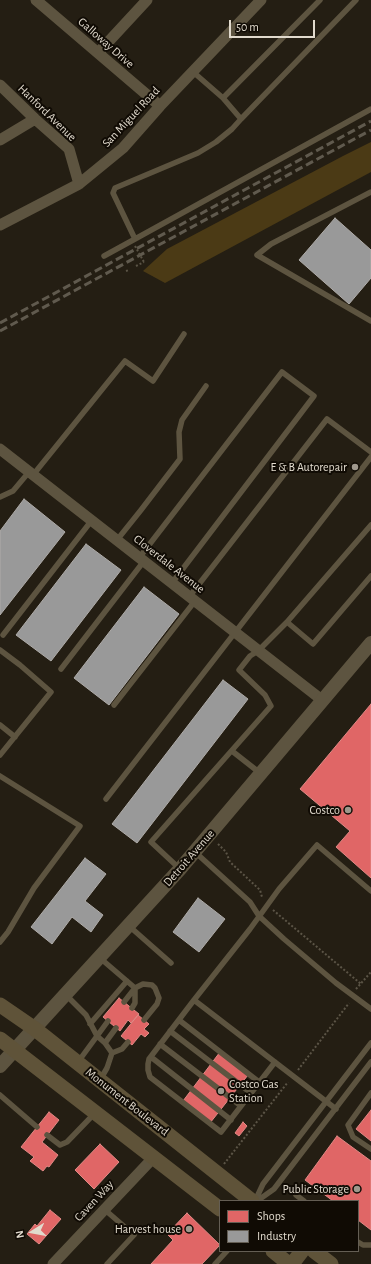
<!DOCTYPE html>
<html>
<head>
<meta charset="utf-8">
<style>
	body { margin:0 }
	#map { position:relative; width:371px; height:1264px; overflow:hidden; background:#241e13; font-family:"Alegreya Sans",sans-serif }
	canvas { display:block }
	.legend { position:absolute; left:219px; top:1200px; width:140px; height:52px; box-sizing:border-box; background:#100b04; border:1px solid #645e54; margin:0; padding:5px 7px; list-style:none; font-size:12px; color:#e1dacd }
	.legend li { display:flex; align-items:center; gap:8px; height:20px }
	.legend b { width:20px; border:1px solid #645e54 }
	.north { position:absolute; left:12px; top:1212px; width:40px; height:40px; -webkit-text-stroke:3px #100b04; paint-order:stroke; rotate:259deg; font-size:11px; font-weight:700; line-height:16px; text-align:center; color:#e1dacd }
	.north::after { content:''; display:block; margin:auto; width:14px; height:18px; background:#e1dacd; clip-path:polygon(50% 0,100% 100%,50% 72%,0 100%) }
	.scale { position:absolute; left:229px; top:20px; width:86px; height:18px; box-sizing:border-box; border:2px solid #e1dacd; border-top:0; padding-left:5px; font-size:12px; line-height:14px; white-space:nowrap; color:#e1dacd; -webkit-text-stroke:3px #100b04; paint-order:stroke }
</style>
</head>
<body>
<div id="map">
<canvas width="371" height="1264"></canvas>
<ul class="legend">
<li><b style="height:11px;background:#e06666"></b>Shops</li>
<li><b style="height:11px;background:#999"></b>Industry</li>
</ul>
<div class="north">N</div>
<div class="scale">50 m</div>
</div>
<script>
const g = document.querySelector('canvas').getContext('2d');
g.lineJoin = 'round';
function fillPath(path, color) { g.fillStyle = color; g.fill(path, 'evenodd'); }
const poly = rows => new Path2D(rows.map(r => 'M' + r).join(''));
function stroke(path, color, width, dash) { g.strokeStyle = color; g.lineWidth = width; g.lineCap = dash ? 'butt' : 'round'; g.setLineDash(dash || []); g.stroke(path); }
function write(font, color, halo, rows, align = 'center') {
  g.font = font + ' "Alegreya Sans",sans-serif'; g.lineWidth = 4; g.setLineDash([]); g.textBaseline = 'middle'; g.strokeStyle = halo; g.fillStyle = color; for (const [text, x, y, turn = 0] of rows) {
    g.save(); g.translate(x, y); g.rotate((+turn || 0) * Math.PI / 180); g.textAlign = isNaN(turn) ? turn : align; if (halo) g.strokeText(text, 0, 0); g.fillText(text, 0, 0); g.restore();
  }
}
fillPath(poly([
	[371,142,371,172,165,283,143,271,167,249,343,156]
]), '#4b3a15');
const shops = poly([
	[371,704,371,878,336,847,350,831,300,789,371,704],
	[119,998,139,1014,131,1023,128,1020,120,1031,103,1017,119,998],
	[138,1015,149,1024,144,1029,149,1033,145,1037,141,1034,132,1045,121,1036,138,1015],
	[220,1052,248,1075,210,1123,183,1101,220,1052],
	[371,1110,371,1141,356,1129,371,1110],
	[49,1112,59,1120,42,1142,58,1155,49,1167,47,1166,43,1171,30,1161,34,1157,21,1147,49,1112],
	[243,1122,247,1126,239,1136,235,1133,243,1122],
	[337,1136,371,1161,371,1230,358,1220,358,1201,333,1201,305,1180,337,1136],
	[100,1144,119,1162,94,1189,75,1170,100,1144],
	[50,1210,61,1219,39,1244,27,1234,35,1224,37,1226,50,1210],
	[187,1213,220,1245,202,1264,151,1264,173,1240,167,1234,187,1213]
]);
fillPath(shops, '#e06666');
stroke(shops, '#e08985', 1);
const industry = poly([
	[335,218,371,250,371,278,349,304,299,260,335,218],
	[24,499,65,532,0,615,0,531,24,499],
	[86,544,121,570,51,661,16,635,86,544],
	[144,587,179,614,109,705,74,678,144,587],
	[223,680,248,699,137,843,112,824,223,680],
	[85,858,106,874,85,901,103,915,91,932,72,917,52,944,31,927,85,858],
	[198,898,225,919,199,952,173,932,198,898]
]);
fillPath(industry, '#999');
stroke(industry, '#afaca9', 1);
stroke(poly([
	[136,266,144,262],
	[126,271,129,270],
	[218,844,226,852,230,862,260,890,262,897],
	[273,910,361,984],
	[356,989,371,972],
	[298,1070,349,1003],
	[224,1164,288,1082]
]), '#5b5446', 2, [2, 2]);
stroke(poly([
	[192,71,223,98,241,119,356,0],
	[223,98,320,0],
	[241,119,232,129,216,142,198,153,115,188,113,193,135,239,371,109],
	[371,192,271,244,257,255,371,321],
	[104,256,135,239],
	[33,475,125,361,153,381,184,334],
	[0,497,13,491,29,472],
	[117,540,141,510,180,459,179,432,182,420,206,386],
	[139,558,282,372,314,396,172,583],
	[189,597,327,419,371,452],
	[287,622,313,644,371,576],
	[3,635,92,520],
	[0,650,20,665,51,692,0,755],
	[61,669,144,561],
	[114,705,195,601],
	[0,725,15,737],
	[232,751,260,773],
	[0,776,80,826,34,888,8,932,0,942],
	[106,799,371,457],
	[195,852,250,902,259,916,284,939,336,983,371,1009],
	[180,869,151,842,271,706,265,695,239,670,250,656,258,651,287,622,371,525],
	[129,926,171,963],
	[100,958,135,988],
	[66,995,86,1015,97,1036,105,1043,112,1053,107,1068,100,1080],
	[194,1000,149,1059,148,1064,148,1070,150,1077,221,1132,275,1062],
	[124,1002,135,988,143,984,152,985,155,988,159,998,157,1004,144,1020],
	[132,1008,135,1003,135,988],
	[179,1020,259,1082],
	[90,1024,127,981],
	[170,1031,251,1093],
	[105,1043,116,1028],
	[160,1044,241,1106],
	[112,1053,122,1049,128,1042],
	[151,1057,231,1120],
	[78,1062,108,1021],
	[371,1093,348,1125,353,1137,371,1149],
	[0,1095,37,1127],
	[336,1109,194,1000,250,929,279,889,317,845,371,891],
	[47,1135,60,1145,67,1142,94,1114],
	[296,1195,304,1201],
	[255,1201,263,1184,371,1043],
	[257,1201,274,1189,371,1062],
	[104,1209,134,1235,107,1264],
	[358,1242,363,1245,371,1245],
	[215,1264,227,1251]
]), '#5d5440', 5.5);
stroke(poly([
	[36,0,160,106],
	[98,53,147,0],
	[0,85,35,119,69,149,79,184],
	[0,140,35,119],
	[0,225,79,184,123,148,160,106,261,0],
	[0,449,322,700],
	[53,1264,154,1157]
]), '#5d5440', 11);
stroke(poly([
	[0,1066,180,869,371,643]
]), '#5d5440', 14);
stroke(poly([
	[0,1005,35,1029,252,1201],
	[0,1039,220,1209],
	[273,1251,289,1264],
	[314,1251,331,1264],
	[292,1264,302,1251]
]), '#5f5339', 15);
stroke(poly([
	[0,323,371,121],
	[0,331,371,130]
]), '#605a4e', 3, [8, 4]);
stroke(poly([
	[135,246,144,262]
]), '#5b5446', 2, [2, 2]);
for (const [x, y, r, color] of [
	[355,467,4,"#9f988c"],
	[348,810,4,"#9f988c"],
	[221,1091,4,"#9f988c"],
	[357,1189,4,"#9f988c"],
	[189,1229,4,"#9f988c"]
]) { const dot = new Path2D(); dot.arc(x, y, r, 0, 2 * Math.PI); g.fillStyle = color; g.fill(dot); stroke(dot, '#100b04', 1.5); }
write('12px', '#e1dacd', '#100b04', [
	["Galloway Drive",106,43,41],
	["Hanford Avenue",47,113,44],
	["San Miguel Road",131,117,-47],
	["Cloverdale Avenue",169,564,38],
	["Detroit Avenue",189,858,-49],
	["Monument Boulevard",127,1102,38],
	["Caven Way",94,1201,-47]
]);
write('12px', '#e1dacd', '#100b04', [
	["E & B Autorepair",347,467],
	["Costco",340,810],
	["Costco Gas",229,1084,"left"],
	["Station",229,1098,"left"],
	["Public Storage",349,1189],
	["Harvest house",181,1229]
], 'right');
</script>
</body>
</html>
